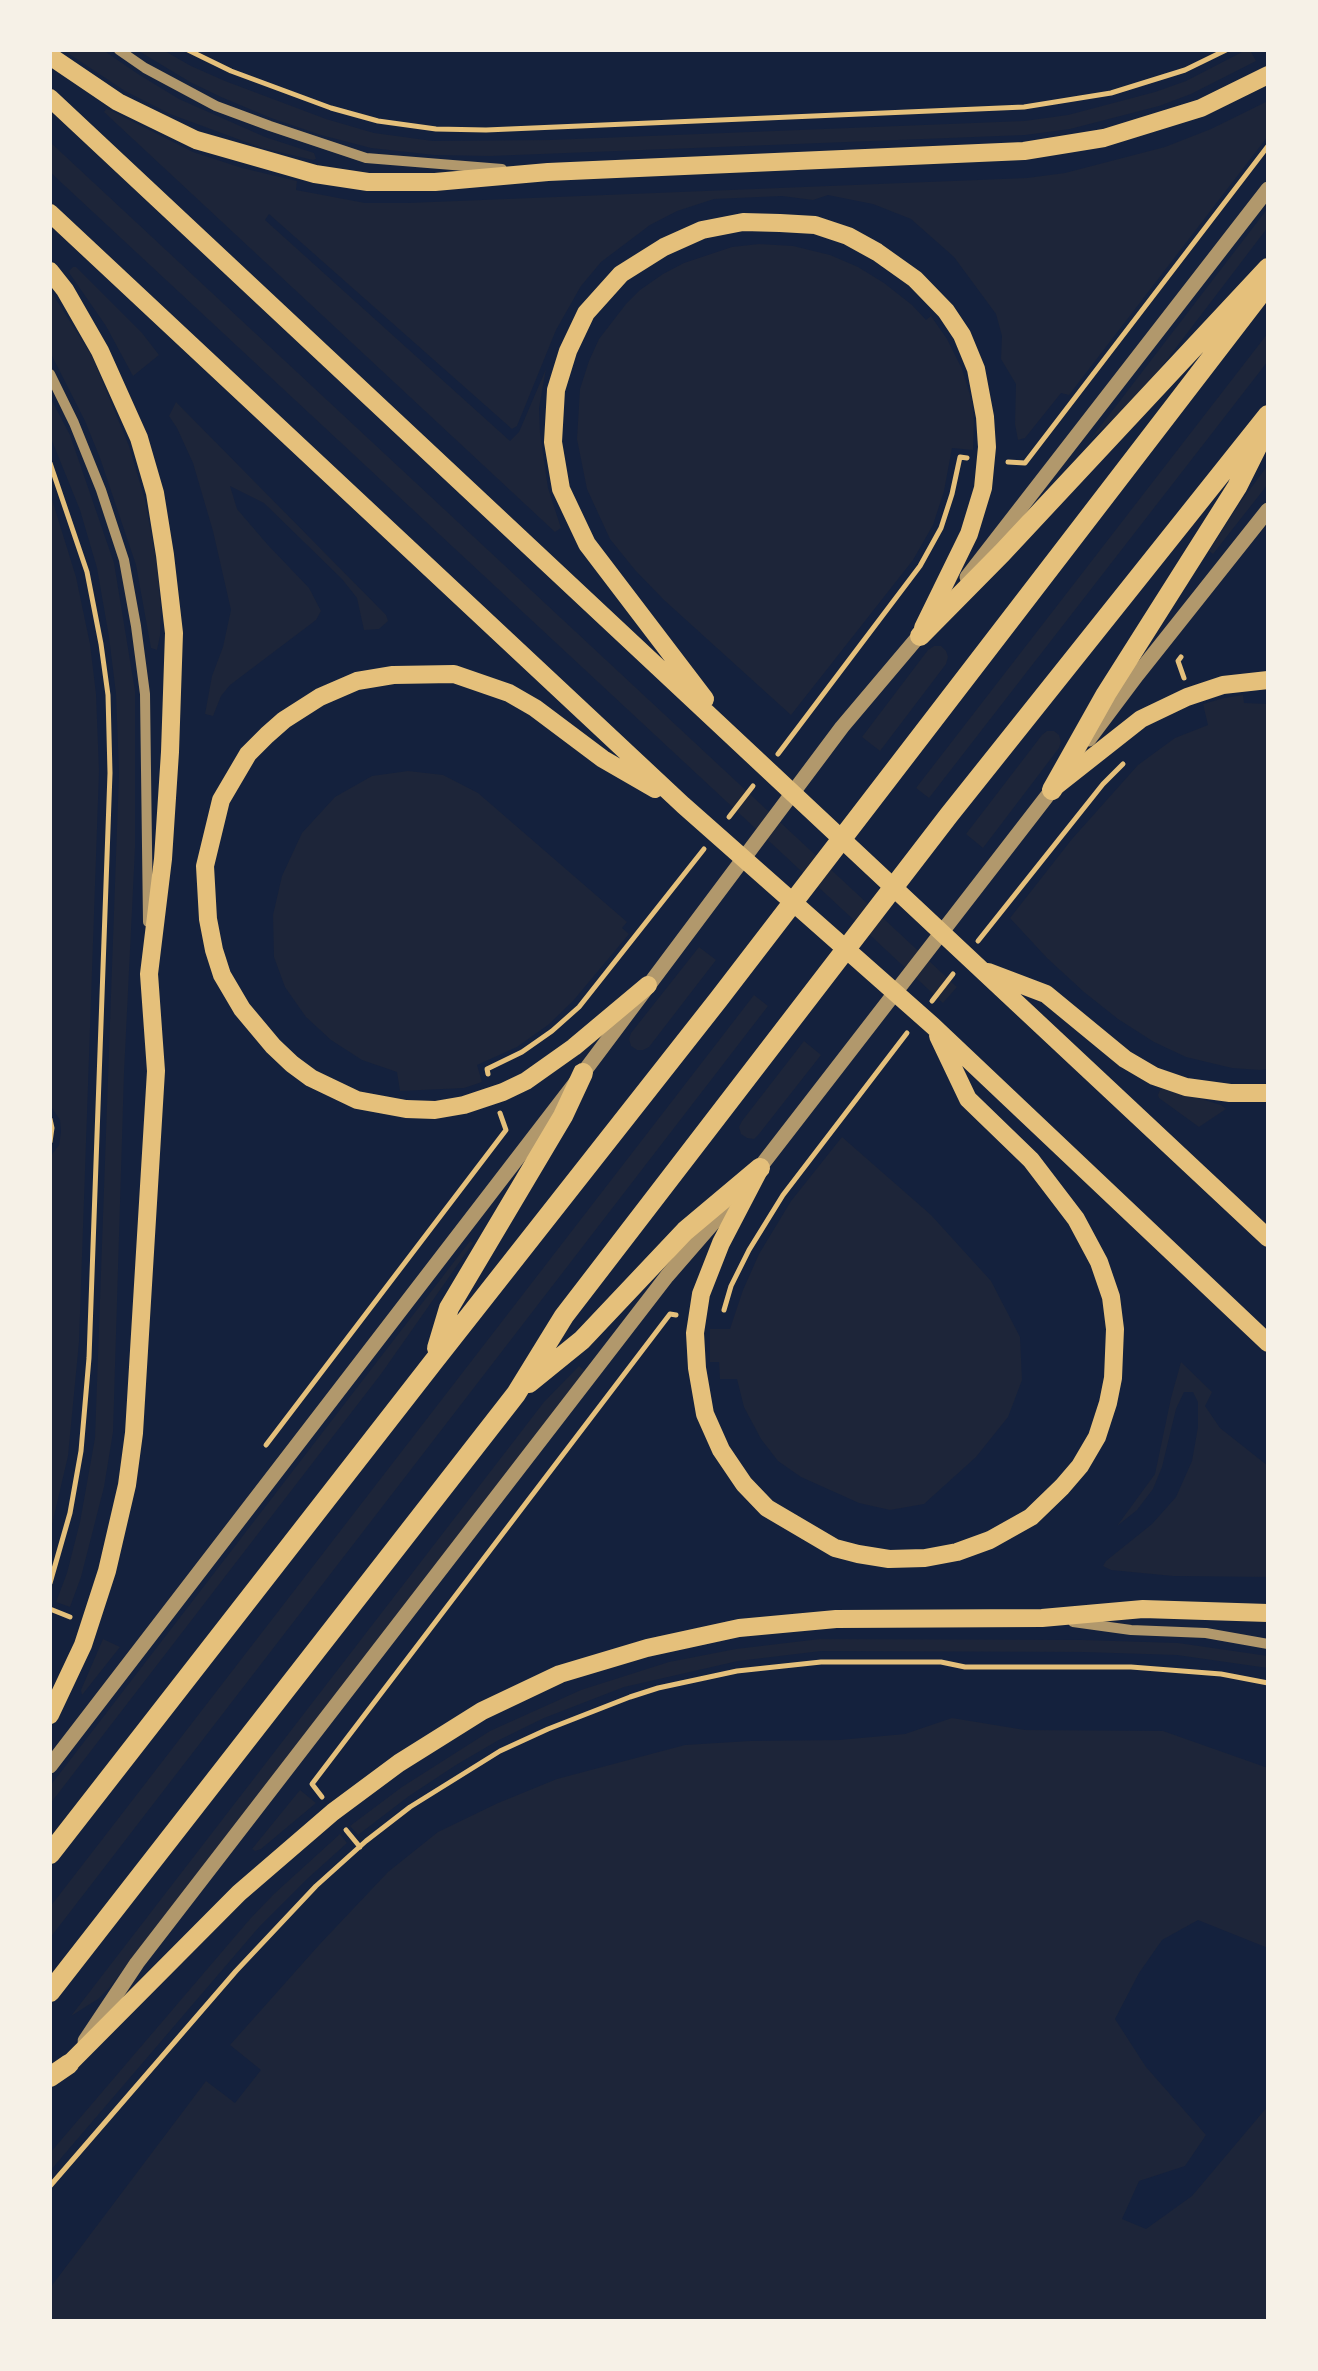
<!DOCTYPE html>
<html>
<head>
<meta charset="utf-8">
<style>
	body { margin:0 }
	#map { position:relative; width:1318px; height:2371px; overflow:hidden; background:#14213d; font-family:"Fira Sans",sans-serif }
	canvas { display:block }
	.frame { position:absolute; inset:0; border:52px solid #f6f1e7; pointer-events:none }
</style>
</head>
<body>
<div id="map">
<canvas width="1318" height="2371"></canvas>
<div class="frame"></div>
</div>
<script>
const g = document.querySelector('canvas').getContext('2d');
g.lineJoin = 'round';
function fillPath(path, color) { g.fillStyle = color; g.fill(path, 'evenodd'); }
const poly = rows => new Path2D(rows.map(r => 'M' + r).join(''));
function stroke(path, color, width, dash) { g.strokeStyle = color; g.lineWidth = width; g.lineCap = dash ? 'butt' : 'round'; g.setLineDash(dash || []); g.stroke(path); }
fillPath(poly([
	[63,50,103,50,138,74,179,99,265,137,314,153,316,159,313,160,262,148,170,114,125,91],
	[137,50,163,50,191,66,225,81,326,119,374,133,433,141,550,140,1024,121,1068,115,1155,92,1186,81,1246,50,1250,50,1256,61,1191,94,1159,106,1070,129,1025,135,490,156,434,155,371,148,321,135,271,118,221,97,190,82],
	[1268,101,1268,136,1069,395,1061,393,1025,438,1018,440,1015,424,1016,384,1001,359,1002,336,996,314,954,257,911,219,873,204,828,195,813,200,782,196,714,199,677,211,650,225,601,262,581,286,556,330,517,426,512,429,269,214,265,220,510,441,519,432,546,369,539,408,540,433,548,488,561,528,555,532,104,112,106,109,110,110,193,152,242,168,297,181,296,190,365,203,408,203,1027,178,1065,173,1165,147,1211,129],
	[50,142,957,987,943,1003,50,172],
	[1268,208,1268,227,1137,399,1089,441],
	[759,244,793,246,830,255,858,267,884,283,912,305,926,320,931,316,947,339,962,369,972,401,974,421,973,450,952,448,944,491,933,525,913,560,791,715,664,600,635,570,610,539,587,489,577,439,580,389,589,361,599,339,626,304,640,290,663,274,684,263,732,247],
	[73,267,76,267,142,333,159,355,133,376,106,326,70,274,69,271],
	[50,290,92,356,129,446,145,500,157,564,161,610,160,636,157,650,151,648,136,565,100,458,85,421,50,352],
	[1268,333,1268,361,929,798,916,788],
	[50,397,70,435,114,563,135,691,135,848,124,1073,113,1432,104,1487,81,1577,70,1607,56,1602,67,1573,80,1522,95,1438,119,773,116,694,109,637,97,568,80,510,50,436],
	[176,402,386,615,388,621,379,629,364,630,357,598,342,579,264,503,230,486,237,509,267,544,309,588,321,611,316,620,230,685,221,696,213,716,205,714,212,676,223,647,231,610,213,531,193,463,177,428,169,416],
	[1268,465,1268,484,1213,554,1209,551,1239,504],
	[50,493,76,577,90,644,96,694,99,771,79,1342,68,1456,50,1533,50,1157,59,1145,61,1132,60,1120,50,1105],
	[934,646,941,646,946,651,948,657,946,664,880,751,862,737,928,650],
	[1243,695,1244,703,1268,704,1268,1069,1260,1070,1232,1068,1186,1057,1154,1042,1118,1019,1084,992,1047,958,1010,918,1072,839,1138,765,1175,738,1208,725,1203,704,1224,698],
	[1047,731,1054,731,1059,735,1061,742,1059,748,983,848,966,834,1042,735],
	[408,771,443,775,478,793,627,922,622,928,629,934,573,1001,548,1025,517,1047,477,1065,482,1082,464,1088,400,1091,397,1072,362,1060,331,1040,306,1017,285,987,274,957,273,915,282,876,302,833,335,797,372,776],
	[699,947,716,960,649,1047,643,1050,637,1050,631,1046,629,1039,631,1033],
	[754,995,768,1006,50,1938,50,1907],
	[804,1041,821,1055,759,1134,754,1139,747,1138,741,1134,739,1127,742,1121],
	[1164,1088,1221,1105,1226,1109,1199,1127,1159,1098,1158,1095,1160,1090],
	[842,1137,931,1215,991,1281,1020,1337,1022,1380,1008,1417,976,1457,924,1504,890,1510,859,1503,801,1477,778,1461,761,1439,744,1407,737,1379,720,1379,719,1362,710,1362,710,1329,730,1329,743,1290,759,1254,791,1201],
	[470,1241,473,1243,381,1374,50,1804,50,1786],
	[1181,1362,1212,1392,1205,1406,1220,1428,1268,1466,1268,1577,1173,1576,1111,1570,1103,1566,1106,1561,1152,1524,1176,1497,1192,1461,1198,1427,1198,1402,1193,1392,1184,1392,1176,1409,1162,1467,1153,1489,1137,1510,1117,1526,1155,1474,1171,1398],
	[579,1366,585,1371,110,1987,98,1999,71,2016,544,1402],
	[103,1639,120,1647,82,1695,81,1690],
	[820,1639,1083,1640,1178,1643,1268,1656,1268,1668,1177,1655,1083,1652,821,1651,738,1661,624,1687,544,1718,497,1741,456,1765,409,1796,358,1835,350,1826,402,1787,490,1731,581,1690,669,1662,736,1649],
	[952,1718,1025,1730,1163,1731,1268,1768,1268,1948,1198,1920,1162,1940,1139,1973,1115,2019,1146,2067,1206,2135,1185,2166,1139,2181,1122,2219,1146,2229,1192,2196,1268,2106,1268,2321,50,2321,50,2288,206,2081,235,2103,261,2070,230,2045,319,1945,388,1872,438,1832,498,1803,557,1779,685,1745,750,1741,839,1740,905,1734],
	[300,1790,316,1803,261,1849,255,1851,252,1849],
	[340,1834,347,1843,307,1879,259,1927,50,2171,50,2153,250,1919,274,1894]
]), '#1d2539');
stroke(poly([
	[188,50,231,71,331,108,378,121,436,129,486,130,1024,107,1111,93,1185,70,1226,50],
	[1008,462,1025,463,1268,146],
	[50,463,87,572,101,644,108,695,110,773,89,1358,81,1451,70,1513,50,1583],
	[1181,657,1178,661,1184,678],
	[778,754,920,566,941,528,952,494,960,457,967,458],
	[729,817,753,786],
	[978,941,1103,784,1123,764],
	[932,1001,953,974],
	[488,1074,487,1069,522,1052,552,1031,579,1007,704,849],
	[50,1119,52,1128,50,1142],
	[724,1310,731,1286,749,1250,783,1195,907,1033],
	[266,1445,506,1130,500,1113],
	[50,1609,70,1617],
	[322,1797,312,1784,670,1314,676,1315],
	[346,1830,360,1847],
	[50,2186,236,1971,316,1886,366,1841,410,1807,500,1751,548,1729,630,1697,658,1688,737,1671,821,1662,941,1662,965,1667,1131,1667,1221,1674,1268,1683]
]), '#e5c07b', 5);
stroke(poly([
	[119,50,145,68,216,106,270,126,366,158,502,169],
	[50,374,74,423,101,490,124,560,136,626,145,694,148,922],
	[1073,1622,1131,1630,1206,1633,1268,1644]
]), '#b1986c', 10);
stroke(poly([
	[967,577,1268,189],
	[1089,739,1137,675,1268,510],
	[754,1175,1058,782],
	[50,1766,583,1073,842,727,924,630],
	[85,2041,137,1963,667,1276,733,1200]
]), '#b1986c', 15);
stroke(poly([
	[50,56,118,102,196,140,315,174,368,182,435,182,548,172,1024,151,1104,138,1201,108,1268,75],
	[50,98,1268,1238],
	[50,213,683,805,933,1026,1268,1343],
	[50,271,65,290,100,351,139,438,155,493,165,555,174,633,170,752,163,859,149,974,156,1071,134,1433,127,1485,107,1571,83,1645,50,1715],
	[705,699,587,544,561,489,553,442,556,390,568,351,586,313,621,274,664,247,702,230,743,222,780,223,815,225,848,236,877,252,915,279,946,311,962,335,976,369,985,417,987,447,983,488,969,534,923,628],
	[1056,786,1141,719,1187,697,1223,685,1268,680],
	[988,972,1046,994,1125,1059,1154,1076,1186,1087,1230,1093,1268,1093],
	[648,985,574,1047,526,1081,503,1092,464,1105,435,1110,406,1109,357,1100,311,1078,292,1064,273,1046,242,1009,222,975,214,950,208,919,205,866,221,800,248,754,267,735,284,720,320,697,357,681,393,675,454,674,509,693,535,708,603,759,655,789],
	[758,1172,721,1243,701,1294,695,1333,697,1368,705,1414,721,1450,744,1484,767,1508,835,1548,858,1554,889,1559,925,1558,957,1552,990,1540,1031,1517,1062,1487,1080,1466,1097,1437,1108,1403,1113,1378,1115,1329,1111,1297,1099,1262,1076,1219,1031,1160,968,1099,938,1036],
	[69,2064,239,1893,333,1812,399,1763,482,1711,560,1674,647,1648,739,1628,836,1619,1042,1618,1143,1609,1268,1613]
]), '#e5c07b', 18);
stroke(poly([
	[920,636,1002,553,1268,268],
	[1052,790,1106,694,1237,487,1263,435],
	[437,1348,449,1308,563,1116,583,1073],
	[529,1383,582,1340,685,1231,760,1168],
	[50,1854,434,1361,718,1000,1268,284],
	[50,1992,516,1394,564,1316,949,815,1268,415],
	[50,2077,69,2064]
]), '#e5c07b', 20);
</script>
</body>
</html>
